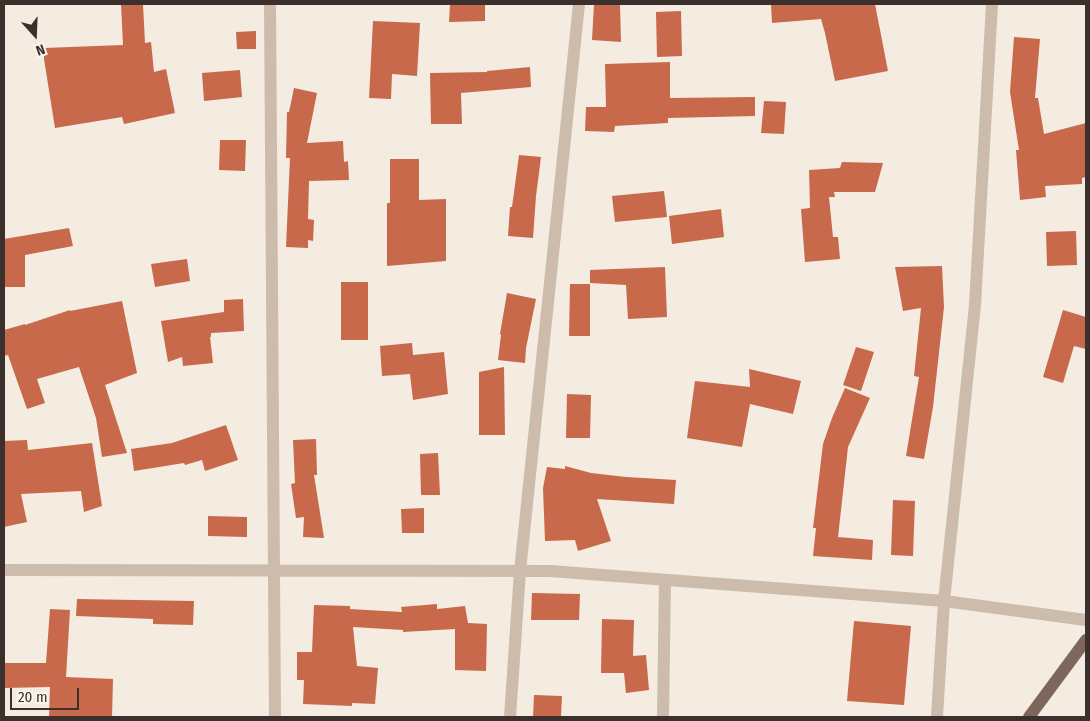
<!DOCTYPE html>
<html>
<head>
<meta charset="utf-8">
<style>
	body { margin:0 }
	#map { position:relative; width:1090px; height:721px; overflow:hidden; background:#f4ebe1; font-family:"Fira Sans Condensed",sans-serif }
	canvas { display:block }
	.frame { position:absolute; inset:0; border:5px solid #3b302b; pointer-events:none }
	.north { position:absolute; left:10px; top:10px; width:50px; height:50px; -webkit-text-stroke:4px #fbf5ee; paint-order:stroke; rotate:160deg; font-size:14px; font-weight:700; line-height:20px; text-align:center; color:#3b302b }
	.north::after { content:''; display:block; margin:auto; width:18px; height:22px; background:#3b302b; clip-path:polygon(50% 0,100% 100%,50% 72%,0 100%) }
	.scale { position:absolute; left:10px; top:688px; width:69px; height:22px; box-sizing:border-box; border:2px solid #3b302b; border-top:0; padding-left:6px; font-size:15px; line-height:18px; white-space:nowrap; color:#3b302b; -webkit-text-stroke:4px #fbf5ee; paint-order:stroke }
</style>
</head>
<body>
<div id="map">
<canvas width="1090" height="721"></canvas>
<div class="frame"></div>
<div class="north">N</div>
<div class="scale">20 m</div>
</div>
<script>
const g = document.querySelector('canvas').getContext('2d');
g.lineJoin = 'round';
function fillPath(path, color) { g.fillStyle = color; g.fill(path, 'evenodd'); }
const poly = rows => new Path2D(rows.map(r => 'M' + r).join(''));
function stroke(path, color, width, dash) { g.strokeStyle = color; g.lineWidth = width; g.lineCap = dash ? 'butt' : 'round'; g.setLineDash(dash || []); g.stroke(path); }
fillPath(poly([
	[121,4,143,4,145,43,151,42,154,72,166,69,175,113,124,124,122,117,55,128,44,59,44,48,123,45],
	[450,4,485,4,485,21,449,22],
	[594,4,620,4,621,42,592,40],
	[771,4,875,4,888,71,835,81,825,33,821,19,772,23],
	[681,11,682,56,657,57,656,12],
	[373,21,420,23,417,76,392,74,391,99,369,98],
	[256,31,256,49,237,49,236,32],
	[1014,37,1040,39,1035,98,1038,98,1044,134,1086,123,1086,177,1082,178,1082,184,1045,186,1046,197,1020,200,1016,150,1019,150,1010,92],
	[670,62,670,98,755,97,755,116,668,118,668,123,615,126,614,132,585,131,586,107,606,107,605,64],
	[530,67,531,87,461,93,462,124,431,124,430,73,487,72,487,71],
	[240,70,242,97,204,101,202,73],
	[294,88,317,93,307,143,343,141,344,162,348,161,349,180,309,181,308,219,314,220,313,241,308,240,308,248,286,247,290,158,286,158,287,112,289,112],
	[764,101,786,102,784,134,761,133],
	[220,140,246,140,245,171,219,170],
	[519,155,541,157,536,196,533,238,508,236,510,207,512,207],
	[390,159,419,159,419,200,446,199,446,261,387,266,387,203,390,203],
	[842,162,883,163,875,192,834,192,835,197,829,197,833,237,838,237,840,259,805,262,801,209,810,208,809,170,840,168],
	[664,191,667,217,615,222,612,196],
	[721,209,724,237,672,244,669,216],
	[69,228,73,246,25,255,25,287,4,287,4,239],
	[1076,231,1077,265,1047,266,1046,232],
	[187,259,190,281,155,287,151,264],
	[942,266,944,307,933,407,924,459,906,456,919,377,914,376,921,308,903,311,895,267],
	[665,267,667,317,628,319,626,285,590,283,590,270],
	[341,282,368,282,368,340,341,340],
	[570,284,590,284,590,336,569,336],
	[507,293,536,299,526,348,525,363,498,360,501,335,500,334],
	[243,299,244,331,211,333,211,337,210,337,213,363,183,366,182,357,168,362,161,321,224,312,224,300],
	[122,301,137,373,105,385,127,453,102,457,96,418,79,367,37,379,45,403,27,409,8,355,4,356,4,330,25,324,25,325,70,310,70,311],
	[1063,310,1086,317,1086,349,1074,346,1063,383,1043,377],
	[412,343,413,355,444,352,448,394,413,400,410,374,382,376,380,346],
	[856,347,874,352,861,391,843,385],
	[504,367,505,435,479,435,479,372],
	[749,369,801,381,793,414,750,404,742,447,687,438,695,381,750,387],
	[845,388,870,398,848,447,838,537,873,540,872,560,813,556,816,528,813,528,823,444,832,418],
	[567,394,591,395,590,438,566,438],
	[226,425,238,460,205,471,202,460,185,465,184,463,134,471,131,449,172,443],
	[316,439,317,475,314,475,324,538,303,537,304,517,296,518,291,484,295,483,293,440],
	[27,440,28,450,92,443,102,506,84,512,81,491,21,494,27,522,4,527,4,441],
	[438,453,440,495,421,495,420,454],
	[565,466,591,473,626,477,676,480,674,504,597,499,611,541,578,551,575,540,545,541,543,488,547,467,565,469],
	[893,500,915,501,913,556,891,555],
	[424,508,424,533,402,533,401,509],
	[208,516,247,517,247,537,208,536],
	[532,593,580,594,579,620,531,620],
	[77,599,194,601,193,625,153,624,153,619,76,616],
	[437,604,437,609,465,606,468,623,487,624,486,671,455,670,455,629,403,632,403,630,353,627,357,666,378,668,375,704,352,703,352,706,303,704,304,680,297,680,297,652,312,652,314,605,350,606,350,609,402,612,401,607],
	[50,609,70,610,66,677,113,679,112,717,49,717,50,687,4,688,4,663,46,663],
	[602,619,634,620,633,656,646,655,649,690,626,693,624,673,601,673],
	[854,621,911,626,904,705,847,701],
	[534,695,562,696,561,717,533,717]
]), '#c8694b');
stroke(poly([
	[270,4,275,717],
	[4,570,550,571,944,601,1086,620],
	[510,717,520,571,579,4],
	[663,717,665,580],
	[937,717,944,601,975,305,992,4]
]), '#cdbbac', 12);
stroke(poly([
	[1029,717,1086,640]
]), '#7d675c', 12);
</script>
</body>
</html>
